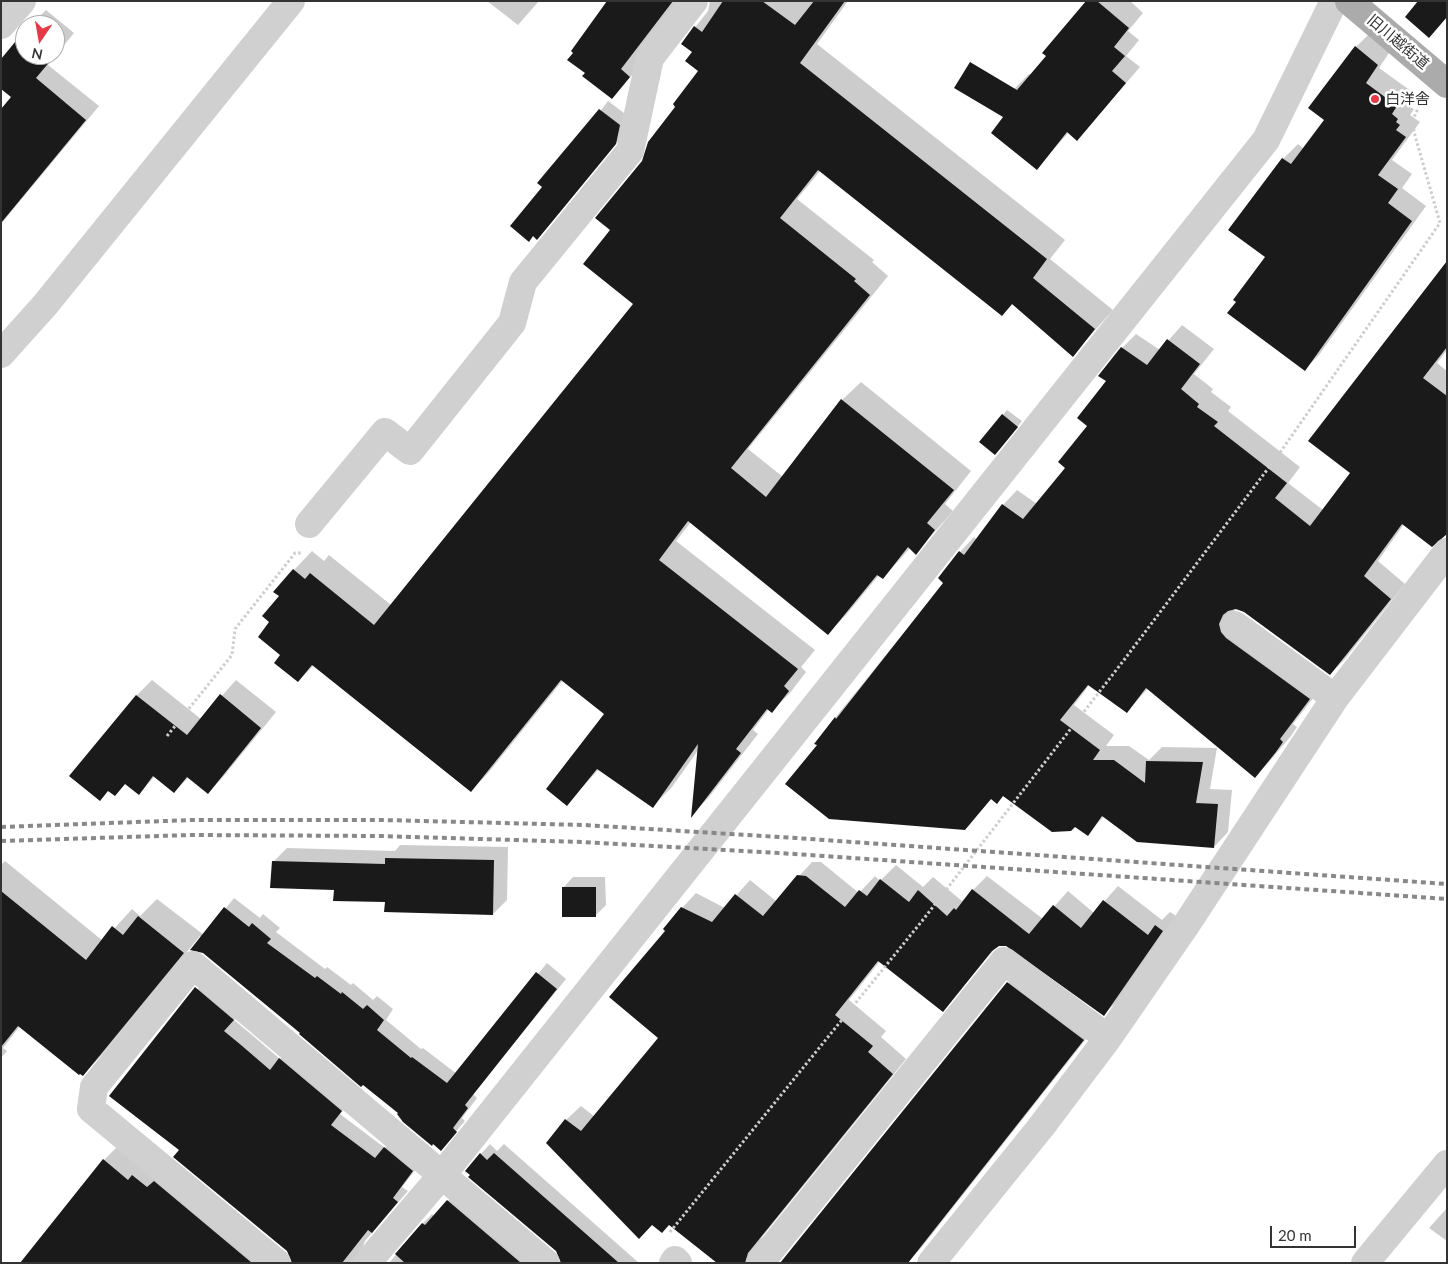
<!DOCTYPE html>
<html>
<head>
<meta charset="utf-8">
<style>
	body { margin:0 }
	#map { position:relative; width:1448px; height:1264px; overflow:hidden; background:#fff; font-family:Lato,sans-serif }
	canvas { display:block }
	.frame { position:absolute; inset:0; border:2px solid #333; pointer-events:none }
	.north { position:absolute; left:15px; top:15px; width:50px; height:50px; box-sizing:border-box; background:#fff; border:1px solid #adadad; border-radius:50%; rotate:192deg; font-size:14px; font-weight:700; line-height:20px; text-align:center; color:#333 }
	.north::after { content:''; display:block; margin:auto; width:18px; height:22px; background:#e63946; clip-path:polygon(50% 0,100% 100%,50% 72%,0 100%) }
	.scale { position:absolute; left:1270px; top:1226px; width:86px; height:22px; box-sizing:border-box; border:2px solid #333; border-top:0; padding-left:6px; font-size:15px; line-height:18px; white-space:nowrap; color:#333; -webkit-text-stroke:4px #fff; paint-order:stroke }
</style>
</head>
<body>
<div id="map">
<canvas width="1448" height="1264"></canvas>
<div class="frame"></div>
<div class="north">N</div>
<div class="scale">20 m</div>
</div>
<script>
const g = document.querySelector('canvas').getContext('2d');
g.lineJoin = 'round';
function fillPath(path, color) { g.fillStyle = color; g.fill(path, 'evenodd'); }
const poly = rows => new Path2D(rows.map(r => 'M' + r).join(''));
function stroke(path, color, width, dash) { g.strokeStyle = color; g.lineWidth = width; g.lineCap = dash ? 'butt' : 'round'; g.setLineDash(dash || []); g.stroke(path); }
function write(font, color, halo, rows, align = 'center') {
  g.font = font + ' Lato,"Noto Sans JP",sans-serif'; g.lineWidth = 5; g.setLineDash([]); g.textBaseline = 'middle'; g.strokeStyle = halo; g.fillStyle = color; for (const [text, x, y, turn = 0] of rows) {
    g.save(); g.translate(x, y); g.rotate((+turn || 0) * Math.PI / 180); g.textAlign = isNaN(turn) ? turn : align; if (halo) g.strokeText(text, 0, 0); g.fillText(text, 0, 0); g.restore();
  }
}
fillPath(poly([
	[487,1,539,1,518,25],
	[608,1,677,1,647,58,612,98],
	[710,1,848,1,817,44,1065,240,1050,259,1113,310,1073,355,1013,304,1002,315,821,170,797,199,874,260,872,262,888,276,748,449,783,477,842,400,861,382,971,471,945,504,953,511,916,553,911,547,883,578,879,575,846,615,828,633,691,522,676,541,815,650,801,667,806,672,790,693,772,711,769,709,753,730,758,734,709,797,693,814,699,749,672,787,653,806,599,769,567,804,606,714,563,680,489,772,471,791,314,665,298,681,282,655,271,622,280,596,294,570,312,551,324,561,329,555,391,605,635,304,612,230,643,161,700,71,694,52,682,44,708,11],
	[1087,1,1130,1,1143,13,1128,31,1139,40,1126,56,1140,67,1077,140,1069,132,1037,168,1005,117,1014,89,1029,74,1031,75,1048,55],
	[46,10,74,33,48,65,99,106,1,224,1,111,13,97,25,32,25,55,55,55,55,25,31,25],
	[1371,32,1391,50,1379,68,1411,91,1405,99,1412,104,1410,107,1414,109,1410,115,1420,122,1392,160,1412,174,1402,188,1426,206,1319,355,1305,369,1267,257,1283,159,1298,144,1304,149,1326,120,1310,108,1356,47],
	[608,101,628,116,624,134,546,229,537,238,534,235,529,240,543,187],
	[1447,263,1447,350,1437,363,1447,371,1447,533,1404,524,1378,561,1405,584,1345,659,1330,674,1245,611,1234,609,1235,617,1324,684,1293,724,1297,727,1291,736,1269,762,1255,777,1148,688,1127,712,1089,685,1074,705,1114,735,1106,746,1129,746,1149,760,1162,747,1217,748,1210,789,1232,790,1228,832,1214,847,1104,816,1088,834,1075,825,1003,795,992,798,964,829,818,745,835,718,944,583,960,552,974,537,977,540,1003,505,1017,490,1037,504,1067,468,1089,426,1122,348,1136,334,1160,350,1182,325,1214,349,1194,374,1213,389,1211,392,1231,407,1228,411,1300,467,1288,483,1323,510,1352,473],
	[1007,410,1022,421,1000,449,981,442],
	[152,680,201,719,236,680,276,712,223,777,208,792,189,777,174,792,155,776,139,794,126,783,115,795,109,790,71,776,137,695],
	[400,845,508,847,507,900,493,914,386,901,335,889,273,862,287,848,395,851],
	[5,861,103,941,132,909,140,916,157,899,204,935,234,898,260,918,263,914,280,928,276,932,325,969,327,967,351,985,353,983,373,1000,377,996,393,1009,386,1020,421,1049,423,1048,457,1074,547,963,566,979,473,1094,477,1098,462,1118,465,1121,441,1149,302,1033,200,936,101,1056,83,1074,20,1026,3,1048,7,1051,1,1058,1,865],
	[812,862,821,862,859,893,875,876,880,881,896,865,923,887,933,877,962,901,987,876,1043,919,1068,891,1094,913,1118,886,1162,920,1170,912,1176,916,1119,1000,1104,1014,1007,944,998,945,942,1011,880,961,849,1000,886,1031,881,1037,906,1059,762,1237,759,1245,769,1263,719,1263,566,1120,581,1106,595,1117,659,1038,667,930,682,908,696,893,725,908,750,880,776,901],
	[573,877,605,877,606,905,595,916,563,888],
	[1022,969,1097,1025,921,1248,907,1263,1008,983],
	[207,978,243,1009,234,1020,252,1035,280,1059,291,1049,351,1100,340,1114,385,1148,395,1137,423,1160,402,1187,408,1191,365,1241,362,1249,364,1263,305,1263,181,1150,110,1095],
	[120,1144,281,1263,21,1263,104,1160],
	[490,1144,497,1151,504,1144,639,1263,562,1263,562,1257,481,1154],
	[457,1191,542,1263,389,1263,423,1223,432,1214,434,1216],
	[1447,1208,1447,1241,1429,1228]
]), '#0003');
fillPath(poly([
	[607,1,673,1,621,69,630,77,612,99,582,76,585,73,567,60,573,53,571,51],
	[723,1,762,1,795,25,814,1,845,1,800,63,1047,259,1033,278,1095,329,1073,357,1012,304,1002,316,818,170,780,218,856,279,854,281,870,295,731,468,766,497,841,399,954,490,927,523,935,530,916,555,908,547,883,579,877,575,828,635,688,521,659,560,798,669,784,686,789,691,772,713,767,709,736,749,741,753,691,818,698,744,653,808,597,769,567,806,546,789,604,714,561,680,471,792,312,665,298,682,274,663,280,655,258,637,269,622,262,616,279,596,273,592,293,569,305,579,310,573,374,625,633,304,583,264,610,230,595,218,642,161,648,142,675,107,673,104,698,71,685,61,692,52,681,44,694,26,702,32],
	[1086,1,1097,1,1129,28,1114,47,1125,56,1112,71,1126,83,1077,141,1067,132,1037,170,991,133,1003,117,954,88,970,62,1017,90,1046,56,1042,53],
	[1418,1,1447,1,1447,17,1429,38,1405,17],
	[25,30,25,55,55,55,55,41,62,47,36,78,86,120,1,223,1,109,11,97,1,89,1,59],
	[1355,46,1378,65,1366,83,1397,106,1392,114,1398,119,1396,122,1400,125,1396,130,1406,137,1378,175,1398,189,1388,203,1412,221,1305,371,1227,313,1236,302,1233,300,1265,257,1228,230,1282,158,1291,164,1324,120,1308,108],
	[599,109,620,125,616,144,537,240,533,236,529,242,510,226,542,187,537,183],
	[1447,261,1447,347,1423,378,1447,396,1447,534,1432,547,1402,524,1364,576,1391,599,1330,675,1244,612,1236,609,1228,611,1223,615,1219,624,1221,632,1226,638,1310,699,1280,739,1283,742,1276,752,1255,778,1146,688,1127,713,1088,685,1060,720,1100,750,1093,760,1114,760,1145,783,1146,761,1203,762,1196,803,1218,804,1214,848,1137,842,1102,816,1088,836,1075,827,1071,831,1052,832,1003,796,997,804,991,799,965,830,829,819,785,784,817,745,814,744,835,717,836,719,943,583,938,578,959,551,964,555,1002,504,1023,519,1065,468,1058,462,1087,426,1077,418,1106,381,1098,376,1121,347,1147,365,1167,339,1200,364,1181,389,1199,404,1197,407,1218,422,1214,426,1287,483,1275,498,1310,526,1350,473,1308,441],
	[1002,414,1018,427,995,455,979,442],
	[220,694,261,728,208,794,187,777,174,793,153,776,139,795,125,784,115,796,108,791,100,801,69,776,136,695,187,735],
	[385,858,494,860,493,915,384,912,385,902,333,901,334,890,270,888,272,861,385,864],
	[797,875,806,876,845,907,859,890,867,896,880,879,909,902,918,890,947,916,954,908,956,910,972,889,1029,934,1053,905,1081,928,1103,900,1148,935,1155,925,1163,931,1104,1016,1006,946,999,946,992,951,943,1012,878,961,835,1015,873,1046,868,1052,893,1074,748,1253,745,1263,717,1263,669,1225,662,1233,652,1225,639,1239,546,1143,565,1119,581,1131,658,1038,609,997,665,931,663,929,681,907,712,922,735,894,763,916],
	[562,887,596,887,596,917,562,917],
	[1,891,86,960,112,926,123,935,138,916,184,953,83,1076,80,1074,79,1075,18,1026,1,1047],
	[224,907,249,927,252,923,271,939,267,943,315,978,317,976,341,994,342,992,363,1009,367,1005,384,1020,377,1030,411,1058,412,1057,447,1083,536,972,557,989,465,1105,468,1108,453,1128,457,1132,441,1151,433,1144,432,1146,403,1122,397,1114,398,1113,363,1085,361,1087,299,1034,300,1033,203,953,190,950],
	[1007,982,1084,1040,908,1263,780,1263],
	[195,987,234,1020,224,1031,241,1045,270,1070,279,1058,342,1111,331,1125,375,1158,384,1147,413,1171,393,1198,398,1202,372,1233,368,1230,342,1263,292,1263,287,1251,173,1157,179,1150,109,1096],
	[480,1153,487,1160,494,1153,619,1263,561,1263,556,1251,468,1177,470,1175,465,1171],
	[103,1159,128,1180,132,1175,147,1187,154,1181,252,1263,20,1263],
	[447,1200,521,1263,405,1263,395,1254,422,1223,425,1225]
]), '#1a1a1a');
stroke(poly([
	[167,736,232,655,235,629,295,553,302,553],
	[670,1232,922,921,1124,660,1279,454,1440,223,1414,132,1413,120,1422,99]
]), '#cdcdcd', 3, [2.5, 2.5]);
stroke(poly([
	[1,25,22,1],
	[1,354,45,305,291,1],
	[309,524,385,432,410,451,512,323,523,282,630,151,650,58,694,1],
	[1235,625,1335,698],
	[277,1263,91,1109,94,1087,193,965,546,1263],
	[367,1263,442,1175,1266,140,1334,1],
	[673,1263,675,1260,678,1263],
	[760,1263,1004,961,1108,1038],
	[931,1263,1041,1127,1108,1038,1186,925,1335,698,1447,552],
	[1365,1263,1447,1164]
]), '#d0d0d0', 28);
stroke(poly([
	[1349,1,1447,84]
]), '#ababab', 28);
stroke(poly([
	[1,827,192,820,382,820,584,825,796,838,1447,884],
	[1,841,190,835,380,836,582,842,795,854,1447,899]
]), '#888', 4, [5, 4]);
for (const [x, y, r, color] of [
	[1375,99,5,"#e63946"]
]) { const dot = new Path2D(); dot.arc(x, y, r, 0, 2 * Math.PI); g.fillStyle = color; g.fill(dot); stroke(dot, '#fff', 2); }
write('15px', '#333', '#fff', [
	["旧川越街道",1398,42,40]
]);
write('15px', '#333', '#fff', [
	["白洋舎",1385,99]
], 'left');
</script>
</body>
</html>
